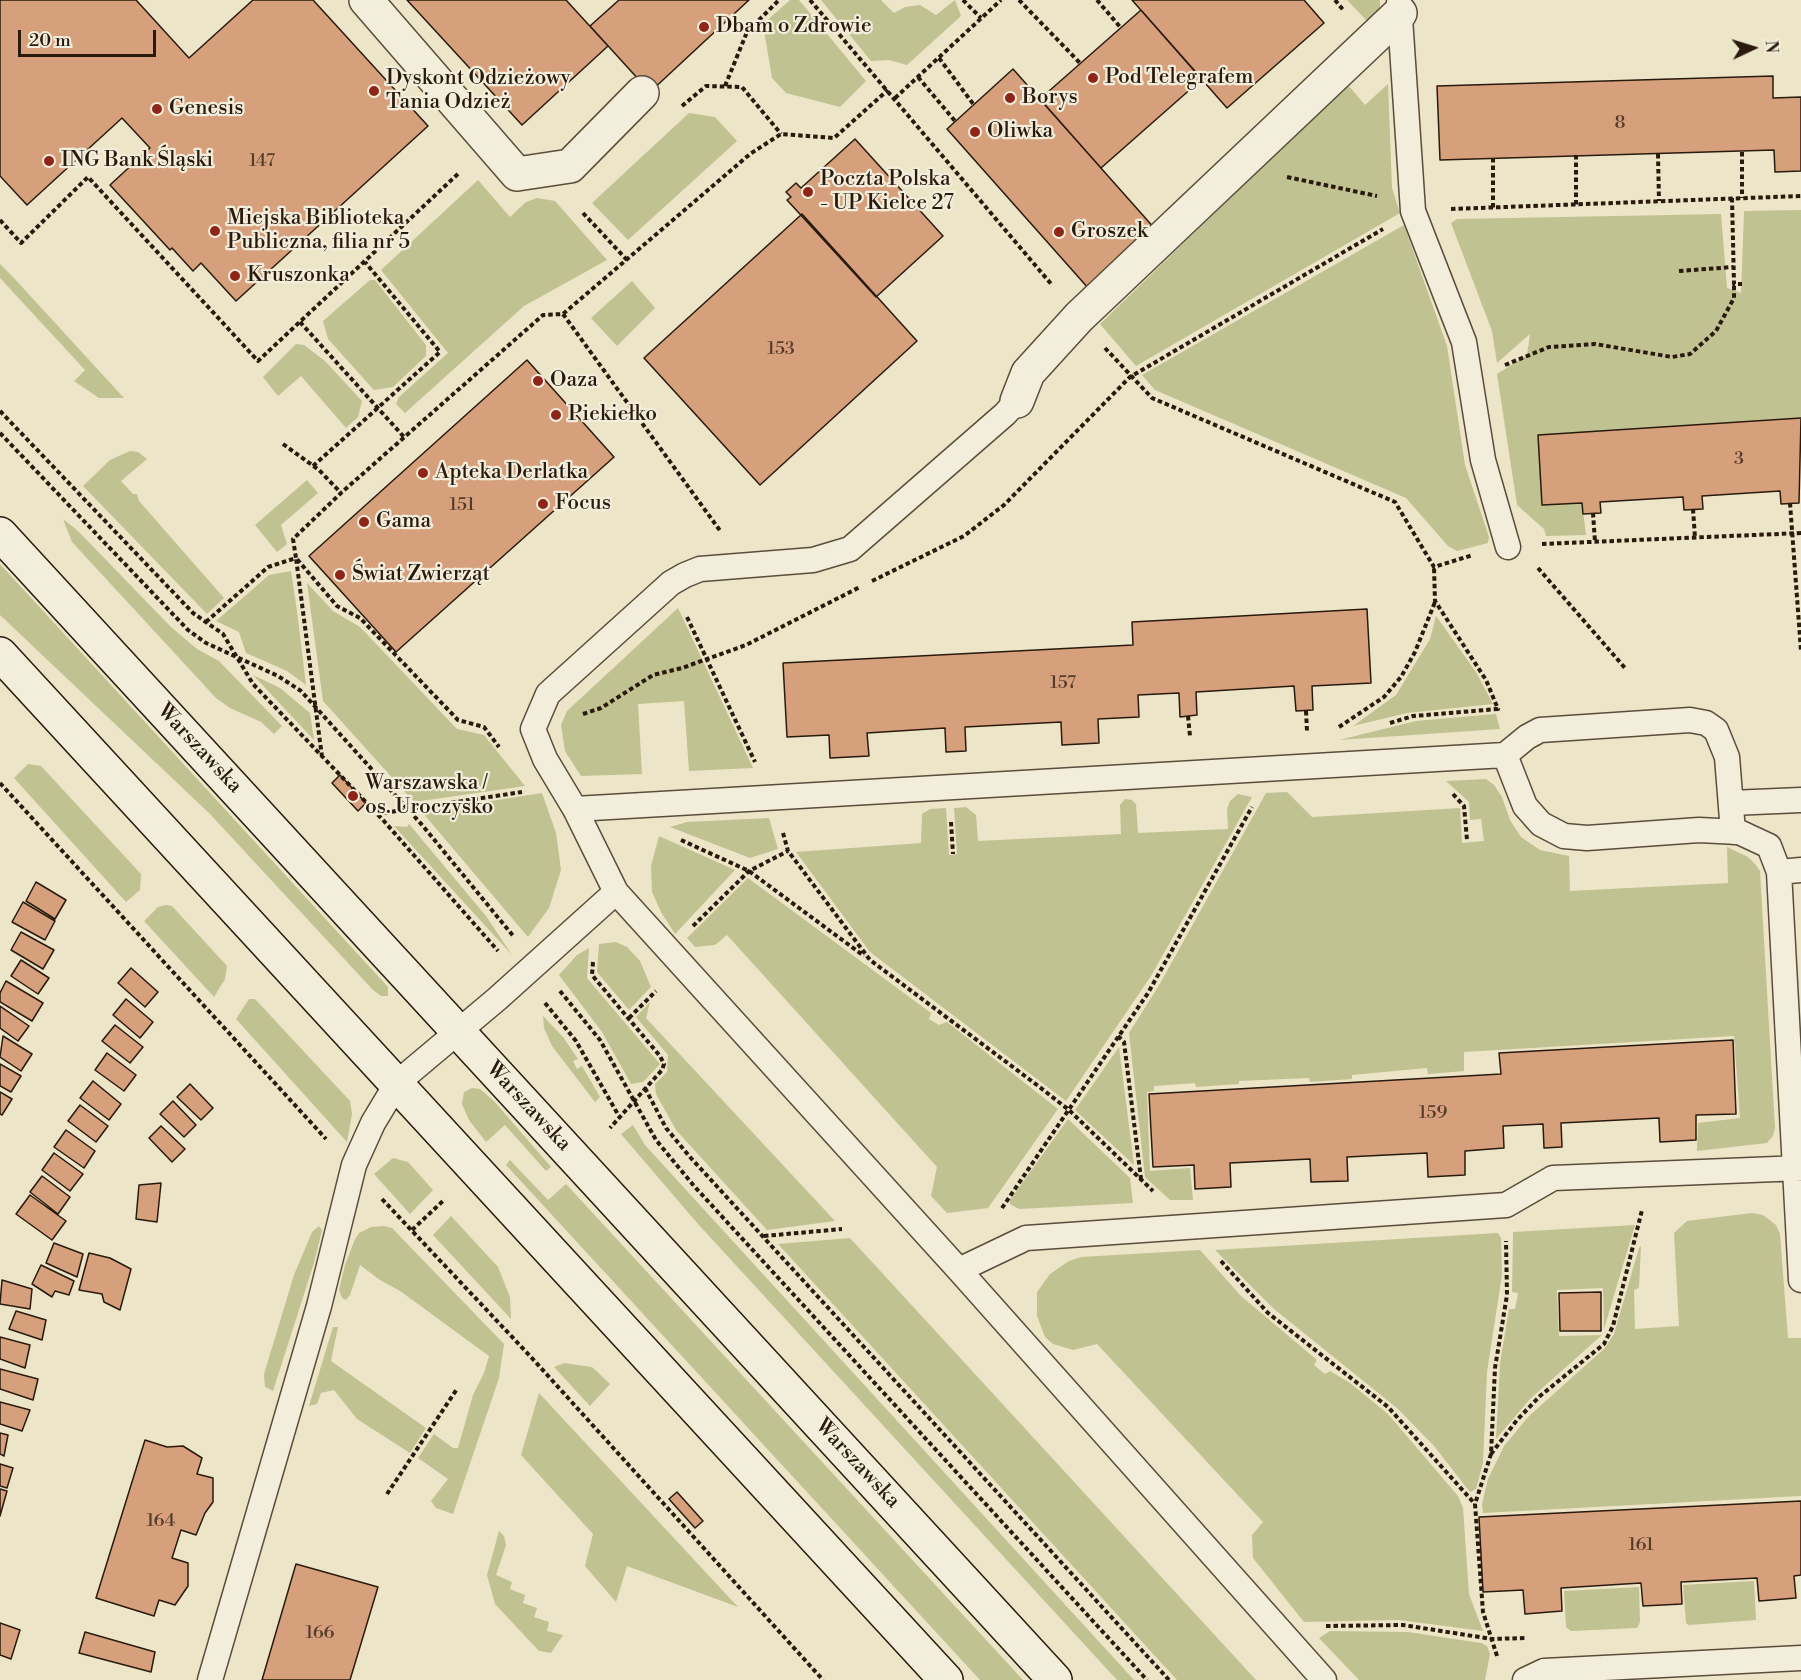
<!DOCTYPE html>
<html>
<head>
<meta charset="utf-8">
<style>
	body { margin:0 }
	#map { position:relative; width:1801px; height:1680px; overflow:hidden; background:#ede5c7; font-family:"Libre Bodoni",serif }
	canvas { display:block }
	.north { position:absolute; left:1723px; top:18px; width:60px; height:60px; -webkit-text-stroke:4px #f3eedb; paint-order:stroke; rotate:86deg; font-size:16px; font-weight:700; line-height:24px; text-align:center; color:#291a0d }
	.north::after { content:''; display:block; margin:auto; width:21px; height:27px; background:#291a0d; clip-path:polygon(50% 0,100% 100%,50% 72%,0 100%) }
	.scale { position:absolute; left:18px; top:30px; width:138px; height:27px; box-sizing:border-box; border:3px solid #291a0d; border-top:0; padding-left:8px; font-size:18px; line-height:21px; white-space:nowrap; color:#291a0d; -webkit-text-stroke:4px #f3eedb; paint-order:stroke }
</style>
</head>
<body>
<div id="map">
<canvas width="1801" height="1680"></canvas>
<div class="north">N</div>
<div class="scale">20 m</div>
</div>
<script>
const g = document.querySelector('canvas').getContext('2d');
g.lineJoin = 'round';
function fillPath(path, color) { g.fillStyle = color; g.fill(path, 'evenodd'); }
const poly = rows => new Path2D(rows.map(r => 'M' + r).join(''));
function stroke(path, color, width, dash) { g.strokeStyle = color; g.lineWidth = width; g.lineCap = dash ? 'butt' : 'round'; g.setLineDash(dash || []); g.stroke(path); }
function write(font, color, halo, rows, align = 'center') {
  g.font = font + ' "Libre Bodoni",serif'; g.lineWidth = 4.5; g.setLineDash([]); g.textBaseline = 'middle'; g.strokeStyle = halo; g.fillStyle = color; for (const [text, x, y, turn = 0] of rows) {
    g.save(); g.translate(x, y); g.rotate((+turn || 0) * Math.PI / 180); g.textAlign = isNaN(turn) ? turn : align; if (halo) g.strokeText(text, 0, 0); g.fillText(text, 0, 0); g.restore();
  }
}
fillPath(poly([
	[790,0,799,0,866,81,840,107,786,93,772,78,763,24],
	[821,0,881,0,894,13,905,7,920,5,936,15,955,0,961,16,907,65,889,60,871,61],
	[1347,0,1380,0,1380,9,1367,21],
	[1343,79,1365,105,1388,84,1392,188,1400,213,1136,366,1100,324,1251,178,1254,160],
	[689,113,715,117,737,141,628,240,592,203],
	[478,180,510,217,526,202,537,198,555,201,607,260,524,306,405,413,396,404,399,397,448,353,381,270],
	[1801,210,1801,418,1538,435,1542,505,1582,503,1586,535,1546,536,1544,529,1517,505,1497,374,1527,355,1530,334,1497,363,1492,331,1451,223,1457,219,1721,214,1727,288,1741,293,1744,211],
	[1404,225,1447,346,1465,465,1489,537,1488,543,1457,551,1448,546,1406,498,1155,390,1142,375],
	[0,264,13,277,124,398,99,398,74,381,85,370,0,278],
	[370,280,375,280,426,345,426,356,393,387,374,390,328,339,323,321],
	[632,281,655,308,617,346,591,318],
	[296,344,304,345,325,361,362,401,358,417,346,428,301,376,278,396,263,377],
	[130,451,138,452,147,459,121,481,133,494,137,494,139,501,224,598,207,614,83,486,110,460],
	[307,480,318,493,281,525,287,544,277,552,255,525],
	[63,519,78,531,171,627,197,649,219,661,282,726,274,734,261,722,230,708,216,698,72,542],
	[0,564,388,987,388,996,381,996,373,990,210,814,0,615],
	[291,571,297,611,306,685,287,671,246,653,239,632,216,621,269,575],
	[307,583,333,611,360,627,457,729,484,735,525,786,414,802,323,701],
	[678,608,753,768,689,771,684,701,638,704,642,774,581,776,565,751,561,725,567,711],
	[1436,616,1476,672,1493,704,1407,713,1353,726,1396,695,1430,639],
	[253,675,280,688,310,713,314,740],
	[1496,714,1500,729,1339,740,1416,721],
	[28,764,41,766,141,874,140,890,126,902,14,778],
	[1486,779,1494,785,1502,797,1510,820,1521,837,1540,850,1569,856,1570,891,1728,883,1727,847,1748,857,1756,865,1760,871,1775,1128,1773,1136,1767,1143,1697,1151,1698,1123,1740,1118,1734,1036,1464,1052,1464,1071,1428,1074,1427,1068,1352,1075,1352,1079,1310,1082,1309,1078,1239,1081,1239,1084,1196,1087,1195,1083,1154,1086,1154,1091,1147,1092,1150,1171,1190,1168,1193,1200,1170,1200,1145,1177,1129,1033,1158,987,1266,793,1287,792,1312,817,1460,808,1462,843,1484,841,1481,819,1470,820,1469,802,1446,781],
	[542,793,556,833,561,870,549,908,528,937,422,812],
	[1238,794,1252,797,1151,976,1066,1101,870,952,796,852,921,843,922,814,930,809,946,808,949,855,957,854,954,808,966,807,976,815,978,841,1121,834,1120,805,1125,799,1132,800,1136,804,1138,833,1228,829,1227,809,1230,801],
	[769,818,778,849,750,858,670,827,687,822],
	[409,824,486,916,512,955,394,826,407,827],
	[659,836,735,870,675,934,661,912,652,892,651,866],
	[748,878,931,1013,929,1019,939,1025,947,1022,1058,1109,988,1208,947,1213,931,1196,937,1167,727,935,715,945,695,947,687,938],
	[166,905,172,906,227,966,225,979,214,997,144,921,158,907],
	[616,942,627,947,640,961,651,987,629,1010,597,972,599,944],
	[589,948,587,978,660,1064,643,1082,631,1084,602,1032,559,975,577,955],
	[249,999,255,999,350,1101,352,1114,347,1142,236,1019],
	[650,1002,646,1018,835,1221,767,1230,676,1130,656,1094,655,1084,667,1072,668,1055,636,1017],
	[543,1016,563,1037,578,1059,573,1061,577,1069,582,1066,600,1097,595,1102,552,1046,544,1028],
	[1119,1047,1134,1165,1075,1110],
	[472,1088,480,1089,494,1101,551,1167,546,1171,505,1125,486,1142,469,1120,462,1104,464,1092],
	[1068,1119,1130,1178,1133,1203,1019,1209,1010,1204,1010,1200],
	[633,1125,645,1145,1134,1680,1117,1680,698,1224,621,1134],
	[393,1158,408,1162,433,1190,410,1214,374,1174],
	[510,1160,548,1200,566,1184,1023,1680,980,1680,506,1165],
	[1752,1213,1763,1215,1776,1225,1780,1234,1788,1338,1801,1338,1801,1496,1483,1513,1482,1504,1488,1479,1504,1446,1529,1416,1605,1348,1614,1334,1639,1248,1641,1246,1639,1288,1634,1290,1635,1329,1679,1326,1674,1233,1687,1221],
	[451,1216,498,1267,510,1297,511,1319,433,1235],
	[1635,1225,1604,1329,1603,1288,1557,1290,1559,1336,1602,1335,1530,1399,1496,1439,1500,1363,1509,1309,1515,1309,1518,1293,1512,1292,1513,1232],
	[319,1226,322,1230,314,1263,273,1391,265,1387,264,1374,294,1275,312,1232],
	[384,1226,392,1228,504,1344,499,1378,453,1514,436,1508,431,1501,448,1479,418,1458,434,1434,453,1448,458,1448,473,1395,484,1373,489,1356,400,1291,380,1280,360,1265,350,1295,346,1300,342,1298,339,1290,345,1265,355,1239,359,1233,371,1227],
	[1498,1233,1501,1238,1502,1275,1487,1372,1483,1463,1476,1489,1470,1492,1434,1446,1397,1408,1274,1309,1215,1250],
	[850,1238,1256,1680,1177,1680,778,1244],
	[1200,1250,1241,1296,1317,1360,1314,1365,1325,1374,1330,1371,1350,1383,1388,1414,1458,1496,1463,1508,1469,1594,1483,1631,1399,1620,1304,1622,1253,1558,1252,1535,1263,1522,1097,1344,1073,1350,1053,1344,1045,1337,1037,1316,1037,1292,1050,1274,1069,1261,1081,1257],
	[333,1327,338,1327,331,1361,426,1428,410,1453,357,1419,334,1390,321,1393,317,1404,309,1406],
	[564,1363,592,1367,610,1384,590,1406,554,1367],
	[539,1393,738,1607,627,1566,616,1602,585,1566,593,1534,521,1455],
	[499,1531,504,1536,506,1545,496,1575,512,1582,510,1589,525,1595,523,1603,537,1608,534,1617,549,1622,547,1631,563,1635,551,1653,539,1651,495,1604,487,1575],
	[1754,1581,1756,1620,1689,1625,1686,1623,1683,1585],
	[1639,1587,1640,1622,1637,1628,1571,1631,1566,1627,1564,1591],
	[1330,1631,1408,1632,1481,1643,1487,1646,1490,1654,1485,1680,1359,1680,1319,1638]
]), '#c0c291');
const building = poly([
	[0,0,136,0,189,58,253,0,313,0,428,126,236,301,201,263,193,271,172,248,170,250,110,185,150,148,122,118,27,205,0,176,0,0],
	[407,0,566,0,608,46,522,125,407,0],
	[619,0,749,0,650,92,590,26,619,0],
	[1132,0,1304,0,1324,23,1227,108,1132,0],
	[1141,10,1202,79,1101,168,1040,99,1141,10],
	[1013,69,1156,230,1089,289,947,129,1013,69],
	[1773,76,1773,98,1801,97,1801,171,1775,172,1774,150,1440,160,1437,86,1773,76],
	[855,139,943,236,876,297,787,200,791,197,786,192,796,183,801,188,855,139],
	[802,214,917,341,760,485,644,358,802,214],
	[527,360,614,457,396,652,309,556,527,360],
	[1801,418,1799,503,1781,504,1780,491,1702,496,1703,509,1684,510,1683,497,1600,502,1601,513,1583,514,1582,503,1542,505,1538,435,1801,418],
	[1367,609,1371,683,1312,686,1313,710,1296,711,1294,686,1196,692,1197,715,1180,717,1179,693,1138,695,1139,717,1098,719,1099,743,1062,745,1061,722,965,727,966,751,946,752,945,728,867,733,869,756,850,757,830,758,829,735,787,737,783,663,1133,645,1132,622,1367,609],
	[340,775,366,803,358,811,332,783,340,775],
	[36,882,66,900,55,919,26,901,36,882],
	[23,902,55,921,45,940,12,922,23,902],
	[21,932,54,950,43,969,11,950,21,932],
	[21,960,49,978,38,994,11,976,21,960],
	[131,968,158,992,145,1007,118,983,131,968],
	[6,981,43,1003,32,1021,0,1002,0,993,6,981],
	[126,999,153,1022,140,1038,113,1015,126,999],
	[0,1006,29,1026,18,1041,0,1028,0,1006],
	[115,1025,143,1047,130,1063,102,1041,115,1025],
	[3,1036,32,1054,21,1071,0,1057,3,1036],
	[1733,1040,1736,1114,1696,1115,1696,1140,1660,1142,1659,1118,1561,1123,1562,1147,1544,1148,1543,1124,1503,1126,1504,1148,1465,1151,1465,1175,1428,1177,1427,1153,1347,1157,1348,1181,1311,1182,1310,1159,1230,1163,1231,1187,1195,1189,1194,1165,1153,1167,1149,1094,1501,1074,1499,1053,1733,1040],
	[107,1053,136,1075,124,1091,95,1070,107,1053],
	[0,1064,21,1076,11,1092,0,1086,0,1064],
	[93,1081,121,1104,109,1120,80,1098,93,1081],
	[190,1084,213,1108,201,1120,177,1097,190,1084],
	[0,1092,12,1099,2,1115,0,1114,0,1092],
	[173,1101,196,1125,184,1137,160,1114,173,1101],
	[80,1105,108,1126,96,1142,68,1121,80,1105],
	[161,1126,185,1149,172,1162,149,1138,161,1126],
	[66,1130,95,1151,84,1168,54,1147,66,1130],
	[54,1153,83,1174,70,1191,42,1170,54,1153],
	[42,1176,70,1197,58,1214,30,1192,42,1176],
	[161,1183,157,1222,136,1219,139,1185,161,1183],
	[30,1195,66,1221,52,1240,16,1214,30,1195],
	[54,1243,83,1254,77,1277,46,1263,54,1243],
	[89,1253,110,1258,131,1269,120,1310,104,1302,102,1294,79,1290,89,1253],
	[41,1265,74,1281,69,1295,55,1291,52,1297,32,1284,41,1265],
	[2,1280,32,1289,30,1309,0,1304,2,1280],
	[1601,1292,1601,1331,1560,1331,1559,1293,1601,1292],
	[16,1311,46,1320,42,1340,9,1329,16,1311],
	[0,1337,30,1345,25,1368,0,1359,0,1337],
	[0,1369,38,1379,33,1400,0,1389,0,1369],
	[0,1402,30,1410,22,1431,0,1424,0,1402],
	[0,1433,8,1435,4,1456,0,1454,0,1433],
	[145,1440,167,1447,183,1446,202,1458,197,1474,213,1478,213,1502,205,1513,196,1535,181,1530,172,1558,188,1563,188,1586,175,1605,159,1600,154,1616,96,1598,145,1440],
	[0,1464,13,1468,7,1488,0,1486,0,1464],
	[0,1489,7,1491,0,1516,0,1489],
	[677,1492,703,1521,695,1528,669,1499,677,1492],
	[1801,1501,1801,1575,1794,1576,1796,1598,1759,1601,1757,1578,1681,1582,1682,1604,1643,1606,1641,1583,1561,1588,1562,1611,1525,1614,1523,1590,1483,1592,1479,1517,1801,1501],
	[296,1564,378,1587,350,1680,262,1680,296,1564],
	[0,1623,20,1630,11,1659,0,1655,0,1623],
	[85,1632,155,1652,151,1672,79,1653,85,1632]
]);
fillPath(building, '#d6a07d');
stroke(building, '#291a0d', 1.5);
const lane = poly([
	[1399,3,1413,211,1464,342,1483,460,1508,547],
	[1505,755,1525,806,1541,824,1564,836,1587,838,1699,830,1739,832,1769,846,1779,872,1801,1280],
	[1731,803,1801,800],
	[575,809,1505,755,1527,737,1540,730,1690,720,1706,723,1716,730,1727,757,1733,832],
	[1779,872,1801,870],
	[616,892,959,1270,1324,1680],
	[959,1270,1026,1238,1506,1205,1553,1178,1801,1168],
	[210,1680,319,1306,354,1165,373,1123,397,1083,497,999,616,892,575,809,545,759,533,729,548,694,671,583,685,575,700,569,813,560,850,549,1005,414,1017,401],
	[1525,1680,1544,1671,1801,1658]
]);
const street = poly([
	[366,0,517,174,570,166,642,93],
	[1017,401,1028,373,1079,317,1400,13]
]);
const secondary = poly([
	[0,534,1055,1680],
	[0,654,946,1680]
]);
stroke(lane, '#5a4d3c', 27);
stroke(street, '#5a4d3c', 36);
stroke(secondary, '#291a0d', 36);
stroke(poly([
	[810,0,1052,285],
	[963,0,981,18],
	[1019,0,1080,63],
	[1097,0,1121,28],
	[1335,0,1344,11],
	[939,58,974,105],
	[918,77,955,121],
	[725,86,747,32,779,0],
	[895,98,1001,0],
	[682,106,706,86,742,87,781,134],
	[1742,152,1742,198],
	[1658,154,1659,201],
	[1576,155,1576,205],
	[1493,158,1493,208],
	[1287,177,1377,196],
	[1732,198,1734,284,1742,284],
	[1451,209,1801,196],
	[583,213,627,260],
	[0,220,21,243,88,177,258,361,460,172],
	[1679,271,1733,267],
	[563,314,721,532],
	[300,322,404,437],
	[1105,348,1152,398,1395,502,1434,567,1473,555],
	[1505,365,1549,347,1595,344,1672,357,1690,354,1716,331,1734,298,1734,284],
	[0,411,193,613,223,634,253,684,383,820,498,951],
	[0,433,188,630,206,643,278,676,301,691,423,826,514,937],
	[283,444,319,470,341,493],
	[313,466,440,352,365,262],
	[1790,503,1801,651],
	[1693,509,1695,538],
	[1593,513,1595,542],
	[1542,544,1801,533],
	[1538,568,1625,668],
	[872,581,964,536,1004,505,1130,377,1383,229],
	[687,617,755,762],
	[206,622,268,567,296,558,293,539,341,493,543,315,563,314,750,154,781,134,834,138,888,90],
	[1306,711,1307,731],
	[583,714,601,708,653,675,682,668,746,645,860,587],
	[1188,716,1190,736],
	[1390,723,1413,716,1498,709,1486,680,1435,601,1434,567],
	[1339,727,1384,697,1401,677,1415,652,1435,602],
	[322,757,296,558,337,606,360,618,458,720,484,727,499,747],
	[0,783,326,1139],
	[1453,794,1464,806,1467,840],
	[377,814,522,792],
	[951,822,953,854],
	[783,833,788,851,870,960,1037,1085,1069,1110,1153,1191],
	[681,840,749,871,864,956],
	[693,926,749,871,788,851],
	[593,962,592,975,660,1056,664,1064,662,1070,610,1128],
	[560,991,600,1040,656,1140,694,1186,1147,1680],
	[545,1003,576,1041,620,1118],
	[629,1018,656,991],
	[1118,1036,1124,1042,1141,1179],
	[645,1088,666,1128,690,1157,1169,1680],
	[382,1199,531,1357,823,1680],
	[1002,1208,1148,993,1252,807],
	[412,1230,444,1200],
	[764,1236,842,1229],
	[1221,1261,1268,1313,1388,1407,1475,1504],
	[1491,1454,1517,1420,1540,1396,1604,1344,1613,1326,1642,1210],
	[387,1494,457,1389],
	[1326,1626,1403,1625,1492,1639,1525,1638],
	[1497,1656,1483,1612,1475,1504,1491,1454,1495,1368,1507,1295,1506,1241]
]), '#291a0d', 4, [4.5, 3]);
stroke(lane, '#f3eedb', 24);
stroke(street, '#f3eedb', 33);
stroke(secondary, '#f3eedb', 33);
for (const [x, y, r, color] of [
	[704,27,6,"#8f2418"],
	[1093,78,6,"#8f2418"],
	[374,91,6,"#8f2418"],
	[1010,98,6,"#8f2418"],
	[157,109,6,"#8f2418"],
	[975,132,6,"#8f2418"],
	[49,161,6,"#8f2418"],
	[808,192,6,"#8f2418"],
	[215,231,6,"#8f2418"],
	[1059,232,6,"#8f2418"],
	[235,276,6,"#8f2418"],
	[538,381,6,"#8f2418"],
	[556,415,6,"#8f2418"],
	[423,473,6,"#8f2418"],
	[543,504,6,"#8f2418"],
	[364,522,6,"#8f2418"],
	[340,575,6,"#8f2418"],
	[353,796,6,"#8f2418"]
]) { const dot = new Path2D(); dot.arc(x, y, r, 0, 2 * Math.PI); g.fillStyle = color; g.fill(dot); stroke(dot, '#f3eedb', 2); }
write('18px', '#543c29', null, [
	["8",1620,124],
	["147",262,162],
	["153",781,350],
	["3",1739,460],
	["151",462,506],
	["157",1063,684],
	["159",1433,1114],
	["164",161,1522],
	["161",1641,1546],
	["166",320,1634]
]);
write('21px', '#291a0d', '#f3eedb', [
	["Dbam o Zdrowie",716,27],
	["Pod Telegrafem",1105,78],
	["Dyskont Odzieżowy",386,79],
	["Tania Odzież",386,103],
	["Borys",1022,98],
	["Genesis",169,109],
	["Oliwka",987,132],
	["ING Bank Śląski",61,161],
	["Poczta Polska",820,180],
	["- UP Kielce 27",820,204],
	["Miejska Biblioteka",227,219],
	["Publiczna, filia nr 5",227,243],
	["Groszek",1071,232],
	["Kruszonka",247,276],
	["Oaza",550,381],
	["Piekiełko",568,415],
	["Apteka Derlatka",435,473],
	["Focus",555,504],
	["Gama",376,522],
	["Świat Zwierząt",352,575],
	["Warszawska /",365,784],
	["os. Uroczysko",365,808]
], 'left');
write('21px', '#291a0d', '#f3eedb', [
	["Warszawska",199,749,47],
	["Warszawska",528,1107,47],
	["Warszawska",857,1464,47]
]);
</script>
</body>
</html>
